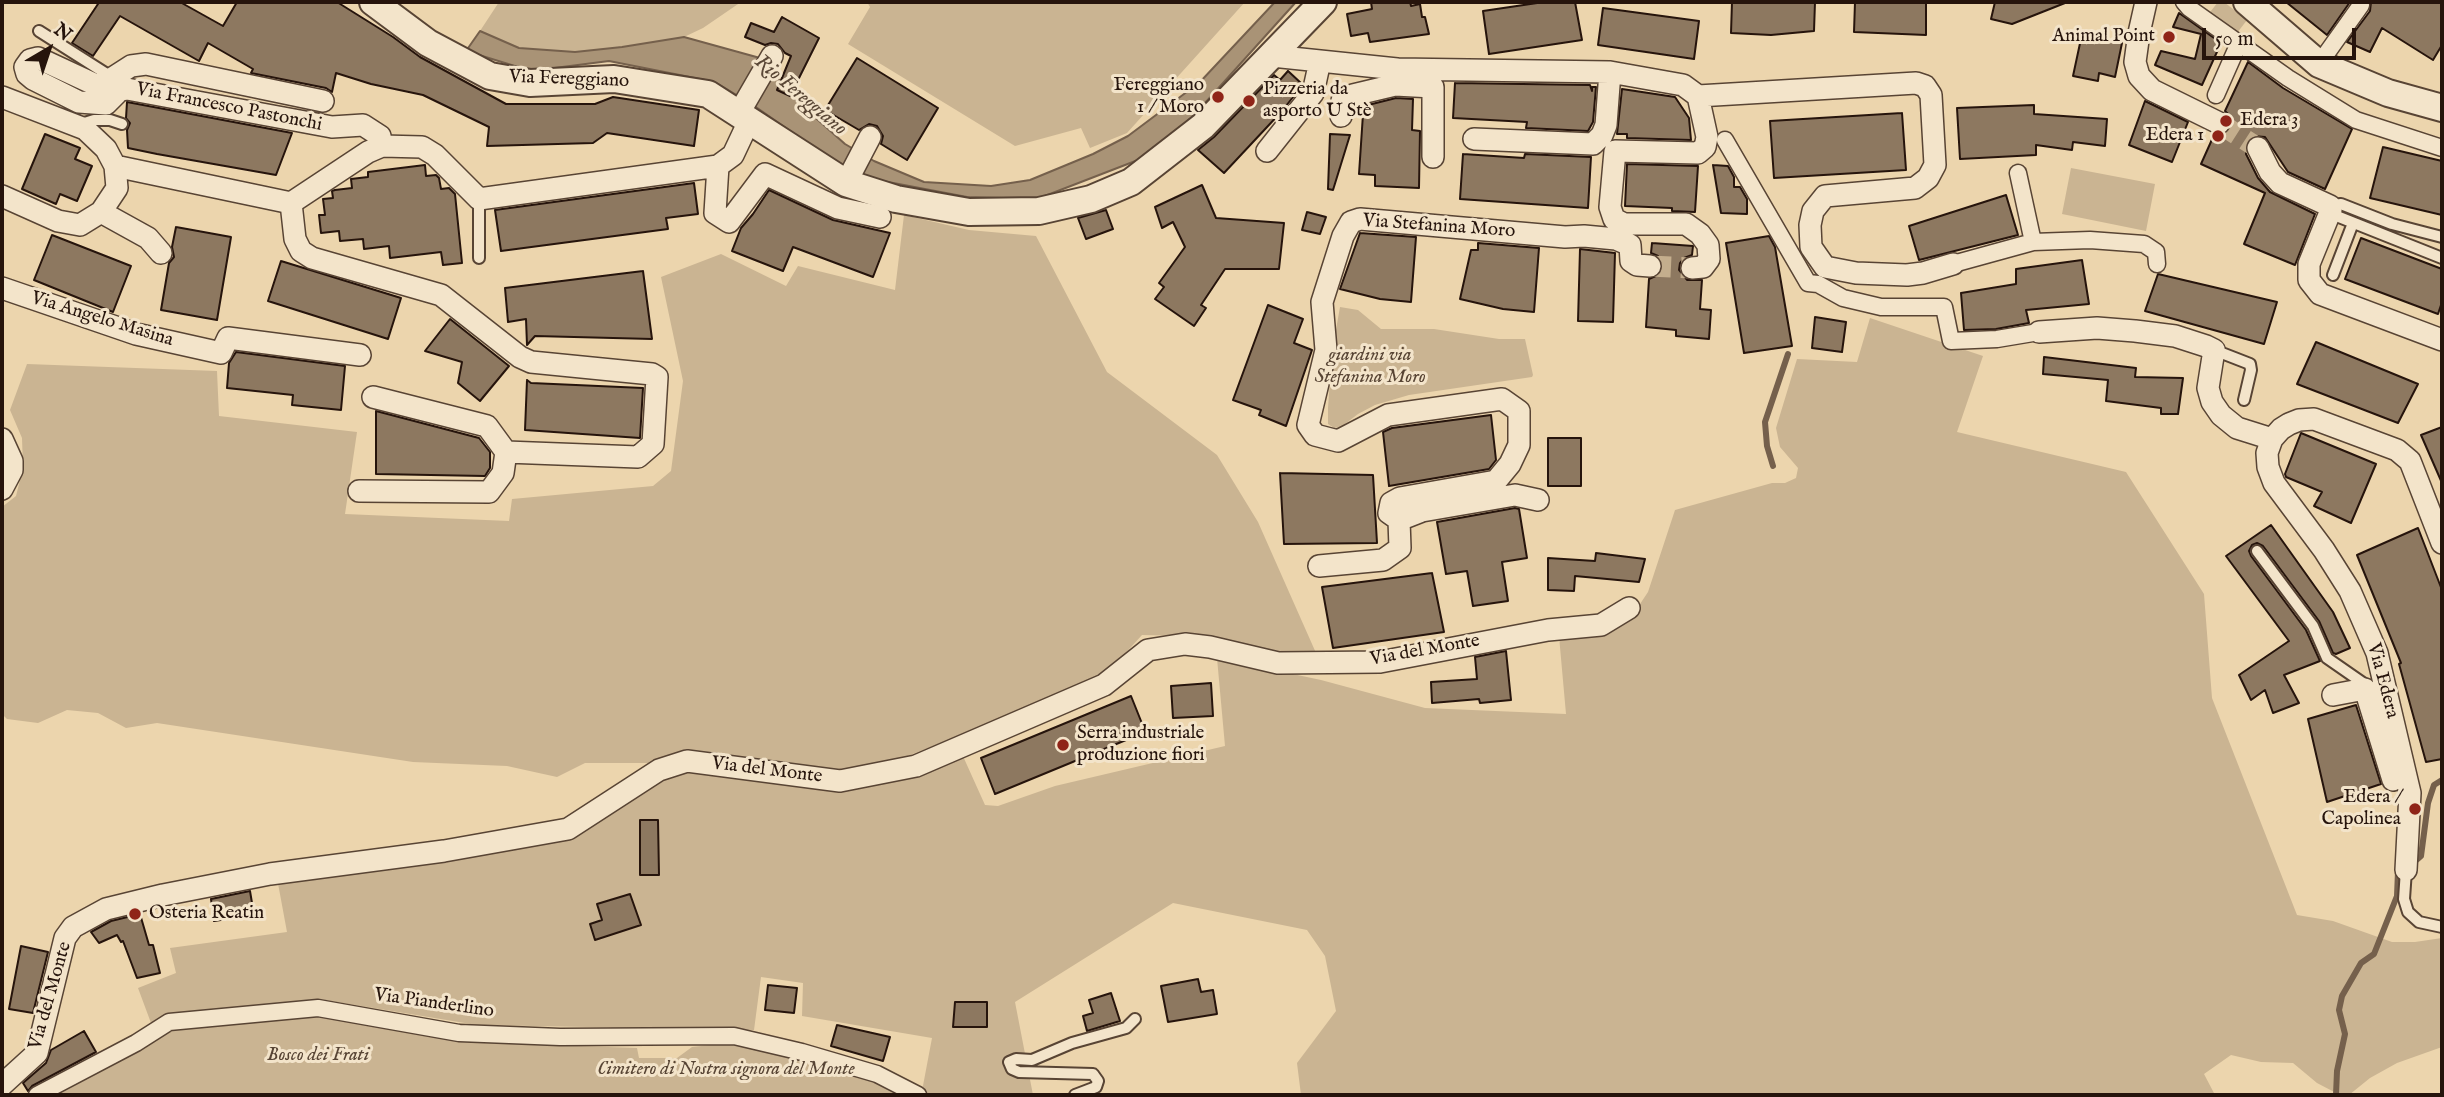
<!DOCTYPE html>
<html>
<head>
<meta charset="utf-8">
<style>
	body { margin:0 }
	#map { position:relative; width:2444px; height:1097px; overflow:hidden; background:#ecd5ad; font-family:"IM FELL English",serif }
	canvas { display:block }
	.frame { position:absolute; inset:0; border:4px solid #26140c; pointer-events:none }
	.north { position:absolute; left:14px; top:14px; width:70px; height:70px; -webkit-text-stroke:5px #f3e4ca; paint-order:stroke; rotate:39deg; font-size:19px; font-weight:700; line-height:28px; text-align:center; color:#26140c }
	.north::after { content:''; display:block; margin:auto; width:24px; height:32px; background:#26140c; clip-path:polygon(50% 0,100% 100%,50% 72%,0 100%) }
	.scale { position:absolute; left:2202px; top:28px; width:154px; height:32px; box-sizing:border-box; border:4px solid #26140c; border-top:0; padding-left:9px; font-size:21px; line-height:24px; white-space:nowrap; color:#26140c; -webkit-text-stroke:5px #f3e4ca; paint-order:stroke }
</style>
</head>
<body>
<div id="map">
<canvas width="2444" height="1097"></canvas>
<div class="frame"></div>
<div class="north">N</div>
<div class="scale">50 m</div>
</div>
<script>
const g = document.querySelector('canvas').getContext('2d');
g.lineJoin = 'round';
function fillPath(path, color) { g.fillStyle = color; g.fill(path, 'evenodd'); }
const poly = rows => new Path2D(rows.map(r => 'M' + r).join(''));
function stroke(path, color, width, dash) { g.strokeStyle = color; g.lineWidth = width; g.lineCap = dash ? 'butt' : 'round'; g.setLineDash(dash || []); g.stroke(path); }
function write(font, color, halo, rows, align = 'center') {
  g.font = font + ' "IM FELL English",serif'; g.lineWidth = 6; g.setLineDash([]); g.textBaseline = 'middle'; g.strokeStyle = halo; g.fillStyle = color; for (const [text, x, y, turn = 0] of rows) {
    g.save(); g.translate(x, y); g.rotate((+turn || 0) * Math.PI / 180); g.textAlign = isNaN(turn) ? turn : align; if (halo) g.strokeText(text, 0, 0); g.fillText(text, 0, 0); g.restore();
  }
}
fillPath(poly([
	[499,2,741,2,703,28,684,37,622,47,576,52,519,48,480,31],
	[867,2,1245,2,1127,133,1090,148,1081,128,1015,146,848,44,870,7],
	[2218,2,2224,2,2247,20,2234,37,2207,16],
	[2071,168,2155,184,2146,231,2062,214],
	[904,215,969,230,1036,236,1107,372,1217,455,1258,522,1316,653,1277,656,1185,636,1142,635,1100,681,874,769,839,774,656,763,585,763,557,777,507,766,413,762,157,723,126,728,98,713,67,710,38,723,7,719,2,714,2,507,16,496,23,468,22,438,10,410,27,364,217,371,219,416,357,432,345,514,509,521,512,499,653,486,671,471,683,381,661,277,721,254,786,286,798,266,895,290],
	[1340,307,1358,310,1381,329,1434,329,1499,339,1525,339,1533,375,1532,377,1409,395,1375,405,1358,414,1341,427,1334,428,1328,424,1328,408,1332,352],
	[1870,318,1983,356,1957,432,2126,472,2204,594,2212,698,2297,915,2333,921,2392,942,2415,942,2442,938,2442,1047,2397,1063,2370,1078,2349,1095,2340,1095,2317,1083,2293,1063,2261,1062,2231,1055,2204,1074,2215,1095,1301,1095,1297,1063,1336,1011,1325,956,1307,930,1173,903,1015,1002,1033,1095,934,1095,922,1091,932,1038,802,1016,803,983,761,977,754,1030,477,1025,319,999,170,1013,151,1023,138,988,176,973,170,948,287,932,277,878,554,838,679,768,839,786,962,754,985,805,998,806,1055,786,1225,746,1217,658,1321,680,1425,708,1566,714,1559,636,1636,610,1648,592,1675,510,1772,483,1785,483,1796,478,1798,468,1780,447,1776,428,1797,359,1857,362],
	[320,1015,434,1034,461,1042,637,1048,639,1058,677,1058,692,1047,730,1043,876,1080,906,1095,57,1095,76,1082,170,1029]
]), '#cab492');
const water = poly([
	[1275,2,1296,2,1196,113,1165,143,1138,160,1037,199,967,197,867,178,836,163,753,105,715,82,609,61,531,71,466,51,480,31,519,48,575,52,622,47,684,37,760,58,799,103,845,144,874,161,924,182,991,186,1030,180,1093,154,1128,136,1200,82,1275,2]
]);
fillPath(water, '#a99376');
stroke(water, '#75604c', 2);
stroke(poly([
	[1773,466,1767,446,1765,422,1788,354],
	[2413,863,2421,856,2428,803,2434,785,2442,780],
	[2336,1095,2337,1071,2345,1034,2339,1010,2342,996,2361,963,2374,954,2397,896,2398,871]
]), '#75604c', 6);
const building = poly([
	[95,2,180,2,223,26,237,2,337,2,393,37,420,57,506,104,595,104,613,97,699,110,694,146,607,133,593,143,487,146,489,127,423,95,371,84,336,73,332,92,326,88,251,73,253,69,208,43,199,61,120,16,93,56,72,43,98,4,95,2],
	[1371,2,1410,2,1411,6,1420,4,1422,17,1425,17,1429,34,1370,42,1368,33,1351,36,1347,14,1372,9,1371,2],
	[1544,2,1575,2,1582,40,1489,54,1483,11,1544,2],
	[1732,2,1815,2,1814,31,1771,35,1731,33,1732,2],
	[1855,2,1926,2,1926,35,1854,32,1855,2],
	[1995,2,2064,2,2065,3,2012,24,1991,19,1995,2],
	[2286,2,2350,2,2327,35,2286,2],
	[2371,2,2442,2,2442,45,2433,60,2382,28,2370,52,2347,42,2370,11,2371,2],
	[1603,8,1699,21,1694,59,1598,45,1603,8],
	[2179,13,2221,43,2202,85,2155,65,2161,51,2195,59,2201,34,2173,27,2179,13],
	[782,17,819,38,790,96,777,90,791,56,785,53,778,44,771,43,765,45,745,37,751,23,774,32,782,17],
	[2082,34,2122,43,2115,77,2099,73,2098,81,2073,76,2082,34],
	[857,58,938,108,907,160,881,144,883,136,877,126,869,124,859,130,825,110,857,58],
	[2248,62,2283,88,2352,129,2325,189,2288,172,2265,137,2253,136,2247,141,2246,154,2258,178,2270,192,2315,214,2295,265,2244,244,2265,193,2201,164,2214,135,2226,134,2231,128,2230,116,2225,111,2248,62],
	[1288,71,1302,84,1301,87,1282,111,1224,173,1198,150,1214,137,1274,75,1280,80,1288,71],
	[1455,83,1590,85,1592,91,1592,87,1596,87,1593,122,1588,131,1526,128,1527,122,1453,118,1455,83],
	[1622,89,1675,97,1689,118,1691,140,1627,138,1627,134,1617,134,1622,89],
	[1396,98,1413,99,1412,130,1420,131,1419,188,1375,186,1375,175,1359,174,1363,114,1359,113,1360,107,1396,98],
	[2145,101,2188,122,2172,162,2129,145,2145,101],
	[127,102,292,133,276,175,157,154,128,148,127,130,130,123,126,118,127,102],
	[2034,105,2034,114,2107,119,2105,146,2073,142,2072,150,2036,145,2036,155,1960,159,1957,108,2034,105],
	[1902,113,1906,170,1774,178,1770,121,1902,113],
	[45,134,80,148,75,159,92,166,77,201,60,194,56,204,22,189,45,134],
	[1330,134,1350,135,1333,190,1328,189,1330,134],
	[2383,147,2442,161,2442,215,2370,198,2383,147],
	[1463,154,1524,158,1525,154,1591,157,1588,208,1460,199,1463,154],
	[1627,164,1698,166,1695,212,1672,211,1672,208,1625,206,1627,164],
	[425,165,426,176,436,175,439,178,441,189,449,188,455,194,462,263,443,265,441,252,390,258,389,246,364,249,363,239,340,241,339,231,321,233,319,215,325,215,323,199,333,198,332,191,335,190,352,188,351,179,368,177,368,172,425,165],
	[1713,165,1728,166,1734,177,1734,187,1740,187,1747,199,1747,214,1721,213,1713,165],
	[694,183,698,214,666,218,668,229,501,251,495,210,694,183],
	[1202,185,1216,218,1284,223,1279,269,1225,269,1201,305,1206,308,1194,326,1155,299,1164,287,1159,283,1185,247,1173,222,1162,228,1155,207,1202,185],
	[769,190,833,220,890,233,873,277,793,247,783,271,732,251,741,228,753,214,769,190],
	[2006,195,2018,235,1919,260,1909,226,2006,195],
	[1106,210,1113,229,1086,239,1078,218,1106,210],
	[1307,212,1326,217,1320,234,1302,230,1307,212],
	[176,227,231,237,217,320,161,310,169,263,174,257,172,247,176,227],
	[1360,233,1416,237,1411,302,1380,299,1340,289,1360,233],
	[52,235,131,266,113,312,34,280,52,235],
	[1769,236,1775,247,1792,346,1744,353,1726,243,1769,236],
	[2361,238,2442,269,2442,302,2438,314,2345,279,2361,238],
	[1478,243,1539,248,1534,312,1503,309,1460,299,1471,250,1478,250,1478,243],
	[1652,243,1693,246,1692,255,1684,258,1680,263,1679,270,1687,280,1702,280,1700,309,1711,310,1709,339,1676,336,1676,330,1646,327,1649,279,1660,274,1663,266,1658,256,1651,253,1652,243],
	[1580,249,1615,253,1613,322,1578,321,1580,249],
	[2082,260,2089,304,2026,310,2029,323,1996,329,1964,330,1961,293,2016,284,2016,269,2082,260],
	[281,261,401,298,388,339,268,301,281,261],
	[643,271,652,339,535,336,527,345,526,319,508,322,505,288,643,271],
	[2158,274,2277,302,2264,344,2145,311,2158,274],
	[1268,305,1303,319,1294,343,1312,350,1286,426,1259,415,1261,410,1233,400,1268,305],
	[1815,317,1846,322,1842,352,1812,348,1815,317],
	[450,319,509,366,480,401,458,383,462,362,425,351,450,319],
	[2316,342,2418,384,2398,423,2297,384,2316,342],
	[236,352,345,366,341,410,292,405,293,395,227,388,229,363,236,352],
	[2044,357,2136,368,2135,377,2183,378,2178,414,2161,414,2161,408,2106,401,2108,380,2043,374,2044,357],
	[527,380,531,383,643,388,640,438,525,430,527,380],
	[376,411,479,438,490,452,490,468,485,476,376,474,376,411],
	[1491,415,1496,460,1489,469,1389,486,1383,432,1392,428,1491,415],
	[2442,427,2442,483,2421,435,2442,427],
	[2301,433,2376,464,2351,523,2314,506,2322,492,2286,477,2285,474,2301,433],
	[1548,438,1581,438,1581,486,1548,486,1548,438],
	[1280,473,1373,475,1377,543,1284,544,1280,473],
	[1515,508,1519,509,1527,558,1502,562,1508,601,1473,606,1467,571,1446,574,1437,522,1515,508],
	[2271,525,2333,612,2350,648,2336,654,2333,653,2319,621,2263,546,2257,543,2252,545,2249,551,2251,556,2306,630,2320,661,2284,675,2299,703,2273,713,2265,690,2251,700,2239,675,2289,641,2226,556,2271,525],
	[2418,528,2442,590,2442,759,2426,762,2399,664,2401,663,2357,555,2418,528],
	[1596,553,1645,559,1639,582,1575,576,1574,591,1548,590,1548,558,1595,561,1596,553],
	[1432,573,1444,632,1333,648,1322,587,1432,573],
	[1506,651,1511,700,1480,703,1479,699,1432,703,1431,682,1477,679,1475,657,1506,651],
	[1211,683,1213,716,1173,718,1171,686,1211,683],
	[1131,696,1143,726,1143,733,995,794,981,758,1131,696],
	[2356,705,2381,784,2327,802,2308,719,2356,705],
	[640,820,658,820,659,875,640,875,640,820],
	[250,891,254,915,214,921,211,899,250,891],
	[630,894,641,925,595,940,590,924,602,920,597,904,630,894],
	[140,914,149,945,153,945,160,973,137,978,123,941,121,942,117,935,99,943,91,932,111,921,140,914],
	[21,946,48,952,33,1013,9,1009,21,946],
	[1198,979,1201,992,1213,990,1217,1014,1168,1022,1161,986,1198,979],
	[768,985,797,988,794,1013,765,1010,768,985],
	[1111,993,1120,1021,1087,1031,1083,1016,1093,1013,1089,1000,1111,993],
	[955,1002,987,1002,987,1027,953,1027,955,1002],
	[837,1025,890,1037,883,1061,831,1046,837,1025],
	[84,1031,96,1052,32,1086,28,1091,23,1083,46,1063,51,1050,84,1031]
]);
fillPath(building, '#8d7860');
stroke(building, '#26140c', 2);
stroke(poly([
	[2219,123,2258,148],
	[1650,266,1692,268]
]), '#c4ae8d', 21, [21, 10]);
const service = poly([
	[39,31,113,78],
	[78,125,94,120,110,120,122,124],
	[479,199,479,258],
	[2330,206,2341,204,2392,224,2442,237],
	[2329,213,2442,258],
	[2333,275,2353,223],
	[2214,350,2250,364,2251,370,2244,400],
	[2257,551,2313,626,2327,658,2363,683,2365,689],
	[2406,870,2404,899,2408,912,2419,922,2442,927],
	[1075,1095,1096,1087,1098,1081,1093,1074,1019,1072,1012,1069,1009,1062,1016,1059,1032,1060,1072,1043,1126,1028,1135,1019]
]);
const pedestrian = poly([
	[2184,2,2189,8,2288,78,2356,120,2442,148],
	[2319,64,2361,5],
	[2216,95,2239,43],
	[1725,140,1808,283,1818,284,1843,298,1881,307,1944,307,1951,341,1997,339,2039,332],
	[2018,173,2033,242],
	[1953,264,2033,242,2090,240,2144,244,2156,252,2157,264],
	[37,1095,136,1043,169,1022,318,1008,459,1033,560,1037,734,1036,802,1052,877,1074,918,1095]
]);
const minor = poly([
	[2146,2,2139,33,2135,62,2139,76,2152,90,2219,123],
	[1272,56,1397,69,1610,72,1683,85,1698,96,1707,137,1705,147,1698,153,1615,151,1610,207,1614,219,1624,224,1686,224,1700,234,1708,245,1709,259,1703,267,1692,268],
	[1397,69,1395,85,1433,87,1433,157],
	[1698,96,1916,83,1925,86,1931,95,1935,165,1928,178,1915,188,1825,196,1813,211,1810,225,1811,247,1825,267,1856,273,1907,275,1923,273,1953,264],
	[2,97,85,129,106,149,115,166,117,188,101,212,80,225,58,221,2,196],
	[323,101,146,64,131,66,103,84,96,85,38,58,30,60,25,67,27,74,33,79,79,102,106,104,120,90,127,89,332,127,363,125,380,136,382,146],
	[739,113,772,56],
	[1341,116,1342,101,1353,95,1395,85],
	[1474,139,1593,144,1602,135,1606,125,1610,72],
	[2258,148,2270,172,2280,183,2330,206,2331,210,2309,264,2309,280,2320,294,2442,340],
	[1267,151,1313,93,1320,61],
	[115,166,291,203],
	[718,166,715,213,729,222,765,174,838,208,880,217],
	[846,183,870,137],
	[291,203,295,239,301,251,312,258,441,295,520,357,531,362,652,374,657,377,653,444,638,457,506,452,487,426,373,397],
	[291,203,368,152,382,146,422,147,435,155,479,199,718,166,733,155,749,121],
	[101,212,148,238,161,253],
	[2,288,136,334,221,353,228,338,360,355],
	[2039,332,2097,328,2135,331,2175,336,2206,346,2214,350,2208,388,2212,402,2221,415,2237,428,2272,439],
	[2,439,12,461,12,470,2,489],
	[359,491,489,492,503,473,506,452],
	[1399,520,1422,511,1515,495,1538,500],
	[1319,566,1383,560,1400,548,1399,520,1389,513,1391,503,1400,498,1496,481,1510,464,1519,445,1519,411,1502,399,1388,415,1338,441,1315,435,1308,425,1326,350,1322,302,1343,236,1351,222,1360,219,1565,237,1584,236,1616,239,1630,245,1631,261,1637,265,1650,266],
	[2333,695,2365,689,2393,780],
	[2406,870,2410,793,2377,653,2350,591,2324,550,2274,483,2268,467,2267,453,2272,439,2281,429,2289,424,2299,420,2314,419,2397,450,2410,461,2442,543],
	[2,1085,37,1053,65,938,73,927,106,909,163,895,270,874,444,851,568,829,659,770,687,761,840,781,916,766,1104,685,1148,650,1185,644,1210,647,1278,663,1380,662,1548,630,1601,625,1629,608]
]);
const tertiary = poly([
	[373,2,428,43,490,76,530,83,614,79,708,94,846,183,896,199,969,212,1039,211,1091,199,1131,182,1203,126,1323,2],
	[2247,2,2319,64,2388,93,2442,108]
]);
stroke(service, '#584434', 14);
stroke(pedestrian, '#584434', 19);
stroke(minor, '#584434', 24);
stroke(tertiary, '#584434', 30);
stroke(service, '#f3e4ca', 10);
stroke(pedestrian, '#f3e4ca', 16);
stroke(minor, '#f3e4ca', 21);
stroke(tertiary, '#f3e4ca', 26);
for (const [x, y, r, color] of [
	[2169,37,7,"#8f2418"],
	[1218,97,7,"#8f2418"],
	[1249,101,7,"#8f2418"],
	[2226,121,7,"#8f2418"],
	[2218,136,7,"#8f2418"],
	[1063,745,7,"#8f2418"],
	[2415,809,7,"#8f2418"],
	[135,914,7,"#8f2418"]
]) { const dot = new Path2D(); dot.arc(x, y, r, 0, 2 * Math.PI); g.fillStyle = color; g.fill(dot); stroke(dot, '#f3e4ca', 2.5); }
write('19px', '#26140c', '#f3e4ca', [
	["Animal Point",2155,37],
	["Fereggiano",1204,86],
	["1 / Moro",1204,108],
	["Pizzeria da",1263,90,"left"],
	["asporto U Stè",1263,112,"left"],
	["Edera 3",2240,121,"left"],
	["Edera 1",2204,136],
	["Serra industriale",1077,734,"left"],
	["produzione fiori",1077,756,"left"],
	["Edera /",2401,798],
	["Capolinea",2401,820],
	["Osteria Reatin",149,914,"left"]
], 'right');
write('19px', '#26140c', '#f3e4ca', [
	["Via Fereggiano",569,80,2],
	["Via Francesco Pastonchi",229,108,11],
	["Via Stefanina Moro",1439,227,4],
	["Via Angelo Masina",102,320,17],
	["Via del Monte",1425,651,-10],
	["Via Edera",2382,681,75],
	["Via del Monte",767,771,7],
	["Via del Monte",51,996,-74],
	["Via Pianderlino",434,1004,8]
]);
write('italic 19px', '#574434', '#f3e4ca', [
	["giardini via",1370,356],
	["Stefanina Moro",1370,378],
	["Bosco dei Frati",318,1056],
	["Cimitero di Nostra signora del Monte",726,1070]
]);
write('italic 21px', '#5a4736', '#f3e4ca', [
	["Rio Fereggiano",800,96,40]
]);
</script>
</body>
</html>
